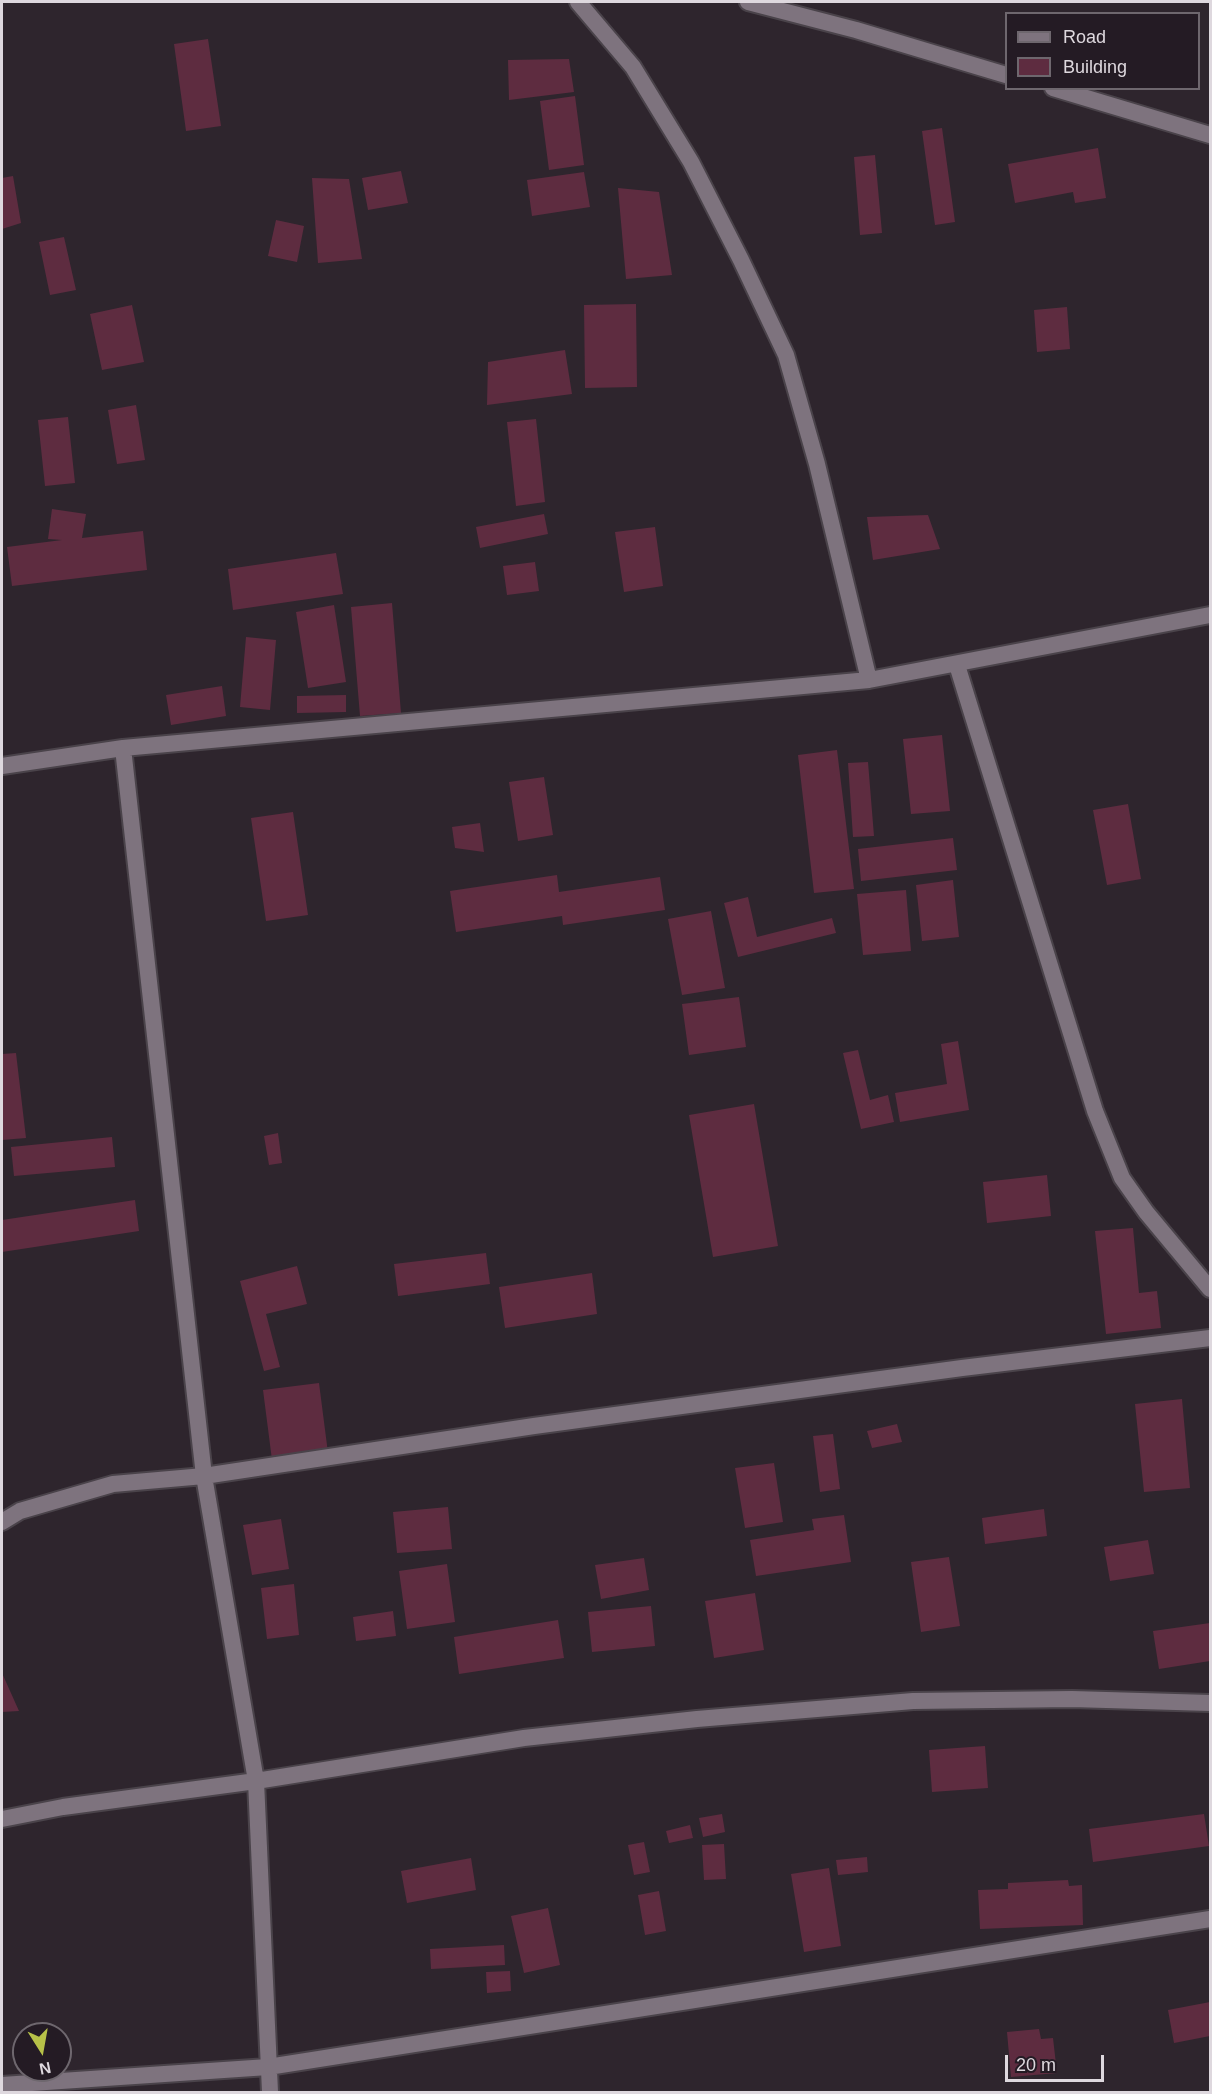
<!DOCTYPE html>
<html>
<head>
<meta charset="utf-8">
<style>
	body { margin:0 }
	#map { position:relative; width:1212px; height:2094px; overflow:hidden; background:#2e252d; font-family:Arial,sans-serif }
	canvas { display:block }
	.frame { position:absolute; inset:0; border:3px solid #ded8de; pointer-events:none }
	.legend { position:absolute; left:1005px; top:12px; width:195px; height:78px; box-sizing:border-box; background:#241b24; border:2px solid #6e676e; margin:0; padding:8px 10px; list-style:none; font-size:18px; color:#ded8de }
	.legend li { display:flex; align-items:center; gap:12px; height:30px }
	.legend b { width:30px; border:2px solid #6e676e }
	.north { position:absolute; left:12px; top:2022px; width:60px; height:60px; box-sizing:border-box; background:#241b24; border:2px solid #6e676e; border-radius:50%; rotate:169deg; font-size:16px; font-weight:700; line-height:24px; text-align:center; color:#ded8de }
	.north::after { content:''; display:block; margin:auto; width:21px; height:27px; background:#b7c148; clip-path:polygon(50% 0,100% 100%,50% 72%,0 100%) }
	.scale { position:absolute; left:1005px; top:2055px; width:99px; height:27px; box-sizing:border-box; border:3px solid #ded8de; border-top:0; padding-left:8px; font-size:18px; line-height:21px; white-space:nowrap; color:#ded8de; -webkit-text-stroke:4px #241b24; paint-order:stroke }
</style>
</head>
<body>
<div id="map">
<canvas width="1212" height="2094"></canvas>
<div class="frame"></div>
<ul class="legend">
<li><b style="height:8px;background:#7e737e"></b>Road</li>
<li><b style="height:16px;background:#5e2c40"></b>Building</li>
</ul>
<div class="north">N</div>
<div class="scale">20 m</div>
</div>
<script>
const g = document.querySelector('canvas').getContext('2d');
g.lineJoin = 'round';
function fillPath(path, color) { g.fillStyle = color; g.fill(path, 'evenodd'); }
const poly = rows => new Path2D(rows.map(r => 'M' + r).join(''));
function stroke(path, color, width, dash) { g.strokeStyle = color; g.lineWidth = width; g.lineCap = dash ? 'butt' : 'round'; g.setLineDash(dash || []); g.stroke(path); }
fillPath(poly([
	[208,39,221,126,186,131,174,44],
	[569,59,574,92,509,100,508,60],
	[575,96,584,165,549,170,540,101],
	[942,128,955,222,935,225,922,131],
	[1098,148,1106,198,1075,203,1073,192,1015,203,1008,164],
	[875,155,882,233,860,235,854,157],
	[401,171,408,203,368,210,362,178],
	[584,172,590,207,532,216,527,180],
	[13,176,21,223,2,229,2,178],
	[312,178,349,179,362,259,318,263],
	[618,188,659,192,672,275,626,279],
	[276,220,304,226,297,262,268,256],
	[64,237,76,290,50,295,39,242],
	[636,304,637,387,585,388,584,305],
	[132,305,144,362,102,370,90,314],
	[1067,307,1070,349,1037,352,1034,310],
	[565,350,572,394,487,405,488,362],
	[136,405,145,460,117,464,108,410],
	[68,417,75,483,45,486,38,420],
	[536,419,545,502,516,506,507,422],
	[52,509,86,514,82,538,143,531,147,570,12,586,7,547,62,540,48,539],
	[544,514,548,534,480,548,476,527],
	[928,515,940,549,873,560,867,517],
	[655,527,663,586,624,592,615,532],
	[336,553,343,594,233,610,228,569],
	[535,562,539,591,507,595,503,566],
	[392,603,401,713,360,716,351,607],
	[334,605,346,682,308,688,296,612],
	[246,637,276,640,270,710,240,707],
	[222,686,226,716,171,725,166,695],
	[346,695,346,712,297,713,297,696],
	[942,735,950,811,911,814,903,739],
	[837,750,854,889,814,893,798,755],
	[868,762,874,836,853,837,848,763],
	[544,777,553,835,518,841,509,782],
	[1128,804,1141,879,1107,885,1093,810],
	[293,812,308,915,266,921,251,818],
	[480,823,484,852,455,848,452,827],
	[953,838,957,870,861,881,858,849],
	[557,875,559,892,660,877,665,910,563,925,562,916,456,932,450,891],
	[953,880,959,937,922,941,916,885],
	[906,890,911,951,863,955,857,894],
	[748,897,757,937,832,918,836,933,738,957,724,903],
	[711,911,725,988,682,995,668,919],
	[739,997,746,1047,689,1055,682,1004],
	[958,1041,969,1110,900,1122,895,1093,947,1084,941,1044],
	[858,1050,870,1100,888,1095,894,1122,861,1129,843,1053],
	[16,1053,26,1138,2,1140,2,1054],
	[754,1104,778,1246,713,1257,689,1115],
	[278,1133,282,1163,269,1165,264,1136],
	[112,1137,115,1167,14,1176,11,1147],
	[1047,1175,1051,1216,987,1223,983,1182],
	[135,1200,139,1231,2,1252,2,1220],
	[1133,1228,1139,1293,1157,1291,1161,1328,1106,1334,1095,1231],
	[486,1253,490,1284,398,1296,394,1264],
	[297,1266,307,1304,266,1314,280,1367,264,1371,240,1281],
	[592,1273,597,1314,505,1328,499,1287],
	[319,1383,328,1453,272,1460,263,1390],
	[1182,1399,1190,1488,1144,1492,1135,1404],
	[897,1424,902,1442,872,1448,867,1431],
	[833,1434,840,1489,820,1492,813,1436],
	[774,1463,783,1522,745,1528,735,1468],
	[448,1507,452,1549,397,1553,393,1512],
	[1044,1509,1047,1536,985,1544,982,1518],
	[844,1515,851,1562,756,1576,750,1540,814,1530,812,1519],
	[281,1519,289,1569,252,1575,243,1525],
	[1148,1540,1154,1574,1110,1581,1104,1547],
	[949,1557,960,1626,921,1632,911,1562],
	[644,1558,649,1590,601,1599,595,1565],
	[447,1564,455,1622,407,1629,399,1571],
	[294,1584,299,1635,267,1639,261,1588],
	[755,1593,764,1650,714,1658,705,1601],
	[651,1606,655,1646,592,1652,588,1612],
	[393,1611,396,1636,356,1641,353,1617],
	[558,1620,564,1658,459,1674,454,1637],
	[1210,1623,1210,1661,1159,1669,1153,1631],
	[2,1673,19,1711,2,1712],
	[985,1746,988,1788,932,1792,929,1750],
	[722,1814,725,1832,703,1837,699,1818],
	[1204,1814,1209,1846,1093,1862,1089,1829],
	[690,1825,693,1838,669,1843,666,1831],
	[644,1842,650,1872,634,1875,628,1845],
	[724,1844,726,1879,704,1880,702,1845],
	[867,1857,868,1872,838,1875,836,1860],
	[471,1858,476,1890,407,1903,401,1871],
	[829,1868,841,1946,804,1952,791,1874],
	[1068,1880,1069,1886,1082,1885,1083,1925,980,1929,978,1890,1008,1889,1008,1883],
	[659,1891,666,1931,645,1935,638,1895],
	[548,1908,560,1965,524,1973,511,1916],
	[504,1945,505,1965,431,1969,430,1949],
	[510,1971,511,1991,487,1993,486,1972],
	[1210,2002,1210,2036,1174,2043,1168,2010],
	[1039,2029,1041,2039,1053,2038,1057,2073,1011,2077,1007,2032]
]), '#5e2c40');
const minor = poly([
	[578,2,633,67,691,162,741,260,786,355,817,464,869,680],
	[748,2,856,30,1006,75],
	[1053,88,1210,135],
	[957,665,1095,1111,1122,1178,1146,1212,1210,1289],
	[123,748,204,1476,256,1781,270,2092],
	[2,766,123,748,869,680,1210,615],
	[2,1522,20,1511,113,1484,204,1476,534,1426,962,1368,1210,1338],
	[2,1819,63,1807,256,1781,524,1738,697,1719,913,1701,1072,1699,1210,1703],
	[2,2085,268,2067,1210,1919]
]);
stroke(minor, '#4a434a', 20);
stroke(minor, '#7e737e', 16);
</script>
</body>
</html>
